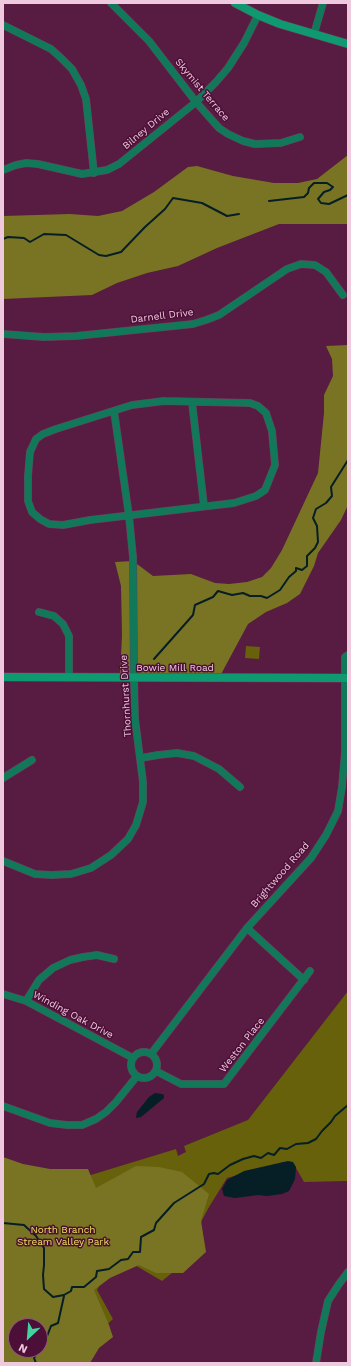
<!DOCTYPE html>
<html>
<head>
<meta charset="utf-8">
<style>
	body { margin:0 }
	#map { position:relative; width:351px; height:1366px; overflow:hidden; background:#581b41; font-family:"Work Sans",sans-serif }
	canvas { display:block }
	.frame { position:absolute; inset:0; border:4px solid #efc9dd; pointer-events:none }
	.north { position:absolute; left:8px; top:1318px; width:40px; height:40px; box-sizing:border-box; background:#4c0f37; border:1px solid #8d5979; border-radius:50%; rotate:206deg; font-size:11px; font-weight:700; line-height:16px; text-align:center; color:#efc9dd }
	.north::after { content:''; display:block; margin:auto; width:14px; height:18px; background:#41d4a1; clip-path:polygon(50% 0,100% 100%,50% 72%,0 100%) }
</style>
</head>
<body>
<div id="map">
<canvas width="351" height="1366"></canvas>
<div class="frame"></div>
<div class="north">N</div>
</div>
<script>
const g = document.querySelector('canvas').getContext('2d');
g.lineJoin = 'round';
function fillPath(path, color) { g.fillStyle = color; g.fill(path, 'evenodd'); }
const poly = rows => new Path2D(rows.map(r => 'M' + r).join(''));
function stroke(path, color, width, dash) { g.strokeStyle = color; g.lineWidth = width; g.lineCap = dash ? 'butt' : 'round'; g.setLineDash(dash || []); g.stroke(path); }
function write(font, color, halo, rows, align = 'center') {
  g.font = font + ' "Work Sans",sans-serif'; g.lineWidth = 3; g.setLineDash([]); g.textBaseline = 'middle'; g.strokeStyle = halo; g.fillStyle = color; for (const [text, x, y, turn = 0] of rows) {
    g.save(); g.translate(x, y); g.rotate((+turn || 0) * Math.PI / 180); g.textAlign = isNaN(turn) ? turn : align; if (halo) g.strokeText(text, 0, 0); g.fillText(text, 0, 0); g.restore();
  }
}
fillPath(poly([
	[246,646,260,647,259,659,245,658],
	[348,991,348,1181,304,1182,296,1168,284,1162,227,1178,209,1207,202,1220,192,1257,162,1281,133,1264,103,1279,97,1290,113,1319,93,1337,3,1363,3,1325,7,1293,3,1288,41,1172,81,1178,176,1149,178,1156,186,1152,184,1146,248,1120],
	[16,1326,40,1326,40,1350,16,1350]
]), '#66610a');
fillPath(poly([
	[348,155,348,224,279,224,217,248,178,266,147,273,117,283,92,295,3,299,3,216,70,214,98,216,122,211,154,192,188,167,197,166,233,176,274,183,298,183,317,179],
	[348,345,348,505,341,520,318,553,314,566,300,594,287,603,266,612,248,624,219,678,120,678,122,635,121,586,115,562,133,561,153,576,191,574,215,583,229,584,247,582,262,577,271,568,282,550,318,473,324,413,324,395,333,376,332,359,326,346],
	[3,1157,23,1164,50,1169,88,1169,96,1188,136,1166,159,1167,182,1172,209,1194,201,1221,206,1252,183,1273,156,1273,139,1265,110,1278,94,1290,109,1325,113,1337,99,1348,90,1363,3,1363],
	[16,1326,40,1326,40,1350,16,1350]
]), '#797423');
fillPath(poly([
	[155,1093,162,1094,164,1095,164,1098,141,1117,136,1118,137,1112,149,1097],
	[288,1161,293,1162,296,1167,295,1179,289,1191,282,1194,267,1196,258,1195,235,1198,224,1196,222,1189,227,1180,244,1171]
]), '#061e26');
stroke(poly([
	[269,201,304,197,308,193,309,188,314,183,327,183,333,187,330,190,324,192,318,199,321,203,329,204,348,195],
	[3,239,8,237,24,238,30,242,44,234,66,235,99,255,106,256,121,252,145,227,165,209,173,198,202,203,227,216,239,214],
	[154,659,193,615,195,605,213,597,218,591,232,595,243,593,250,596,261,596,267,598,280,590,289,577,296,571,296,568,302,570,307,566,307,556,315,548,318,542,317,526,313,518,316,509,326,503,332,496,331,487,348,460],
	[3,1223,24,1225,36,1236,44,1248,44,1265,43,1275,44,1289,53,1297,64,1295,71,1291,72,1287,84,1287,96,1277,97,1271,109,1269,121,1260,128,1259,133,1252,140,1252,141,1237,154,1230,156,1223,174,1203,204,1184,209,1174,214,1173,218,1174,230,1165,243,1159,254,1156,261,1158,268,1153,274,1155,280,1148,287,1149,296,1144,308,1143,316,1139,322,1131,331,1122,335,1116,348,1105],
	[40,1349,44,1344,51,1326,58,1323,64,1296],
	[36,1363,34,1358,39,1350]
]), '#061e26', 2);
const street = poly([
	[111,3,149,41,196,102,219,128,228,134,243,141,255,144,281,143,300,137],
	[3,25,51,49,60,57,72,69,81,85,86,99,94,173],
	[314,34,323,3],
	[3,170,16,165,26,163,38,164,82,174,107,170,119,164,196,102,216,82,228,68,244,43,258,15],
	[3,334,44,337,76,336,193,324,206,320,219,315,287,269,301,264,315,265,326,272,343,295],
	[164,401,250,403,258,406,266,413,272,431,275,465,265,490,256,496,234,503,90,520,63,525,49,524,40,519,32,512,28,501,28,476,30,452,36,439,43,434,56,429,132,405,164,401],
	[192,402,204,506],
	[39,612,54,616,63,624,69,636,69,677],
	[141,758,158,755,177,753,194,756,219,769,240,787],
	[3,778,32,760],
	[3,861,35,874,51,875,71,874,91,868,111,855,128,839,136,825,143,802,143,782,135,719,134,678,133,557,129,516,114,411],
	[247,928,304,980],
	[3,994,26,1001,133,1058],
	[26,1001,39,980,53,968,70,960,83,957,97,955,114,959],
	'131 1065a13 13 0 1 1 26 0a13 13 0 1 1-26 0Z',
	[151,1054,247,928,311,858,326,835,338,811,342,787,345,752,345,657,348,655],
	[156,1071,181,1084,224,1084,310,971],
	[3,1106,50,1123,67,1125,82,1125,96,1119,106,1112,116,1102,137,1076],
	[316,1363,321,1332,328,1301,339,1284,348,1272]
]);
const secondary = poly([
	[235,3,258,15,280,24,348,44],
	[3,677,348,678]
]);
stroke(street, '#733a5d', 8);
stroke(secondary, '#733a5d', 9);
stroke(street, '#117959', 7);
stroke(secondary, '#0f9970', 8);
write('10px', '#efc9dd', '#4c0f37', [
	["Skymist Terrace",202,90,50],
	["Bilney Drive",146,129,-40],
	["Darnell Drive",162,316,-7],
	["Bowie Mill Road",175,668],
	["Thornhurst Drive",126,696,-93],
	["Brightwood Road",280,875,-49],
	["Winding Oak Drive",73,1015,28],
	["Weston Place",242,1045,-52]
]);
write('10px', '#ebe256', '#4c0f37', [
	["North Branch",63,1230],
	["Stream Valley Park",63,1242]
]);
</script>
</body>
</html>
